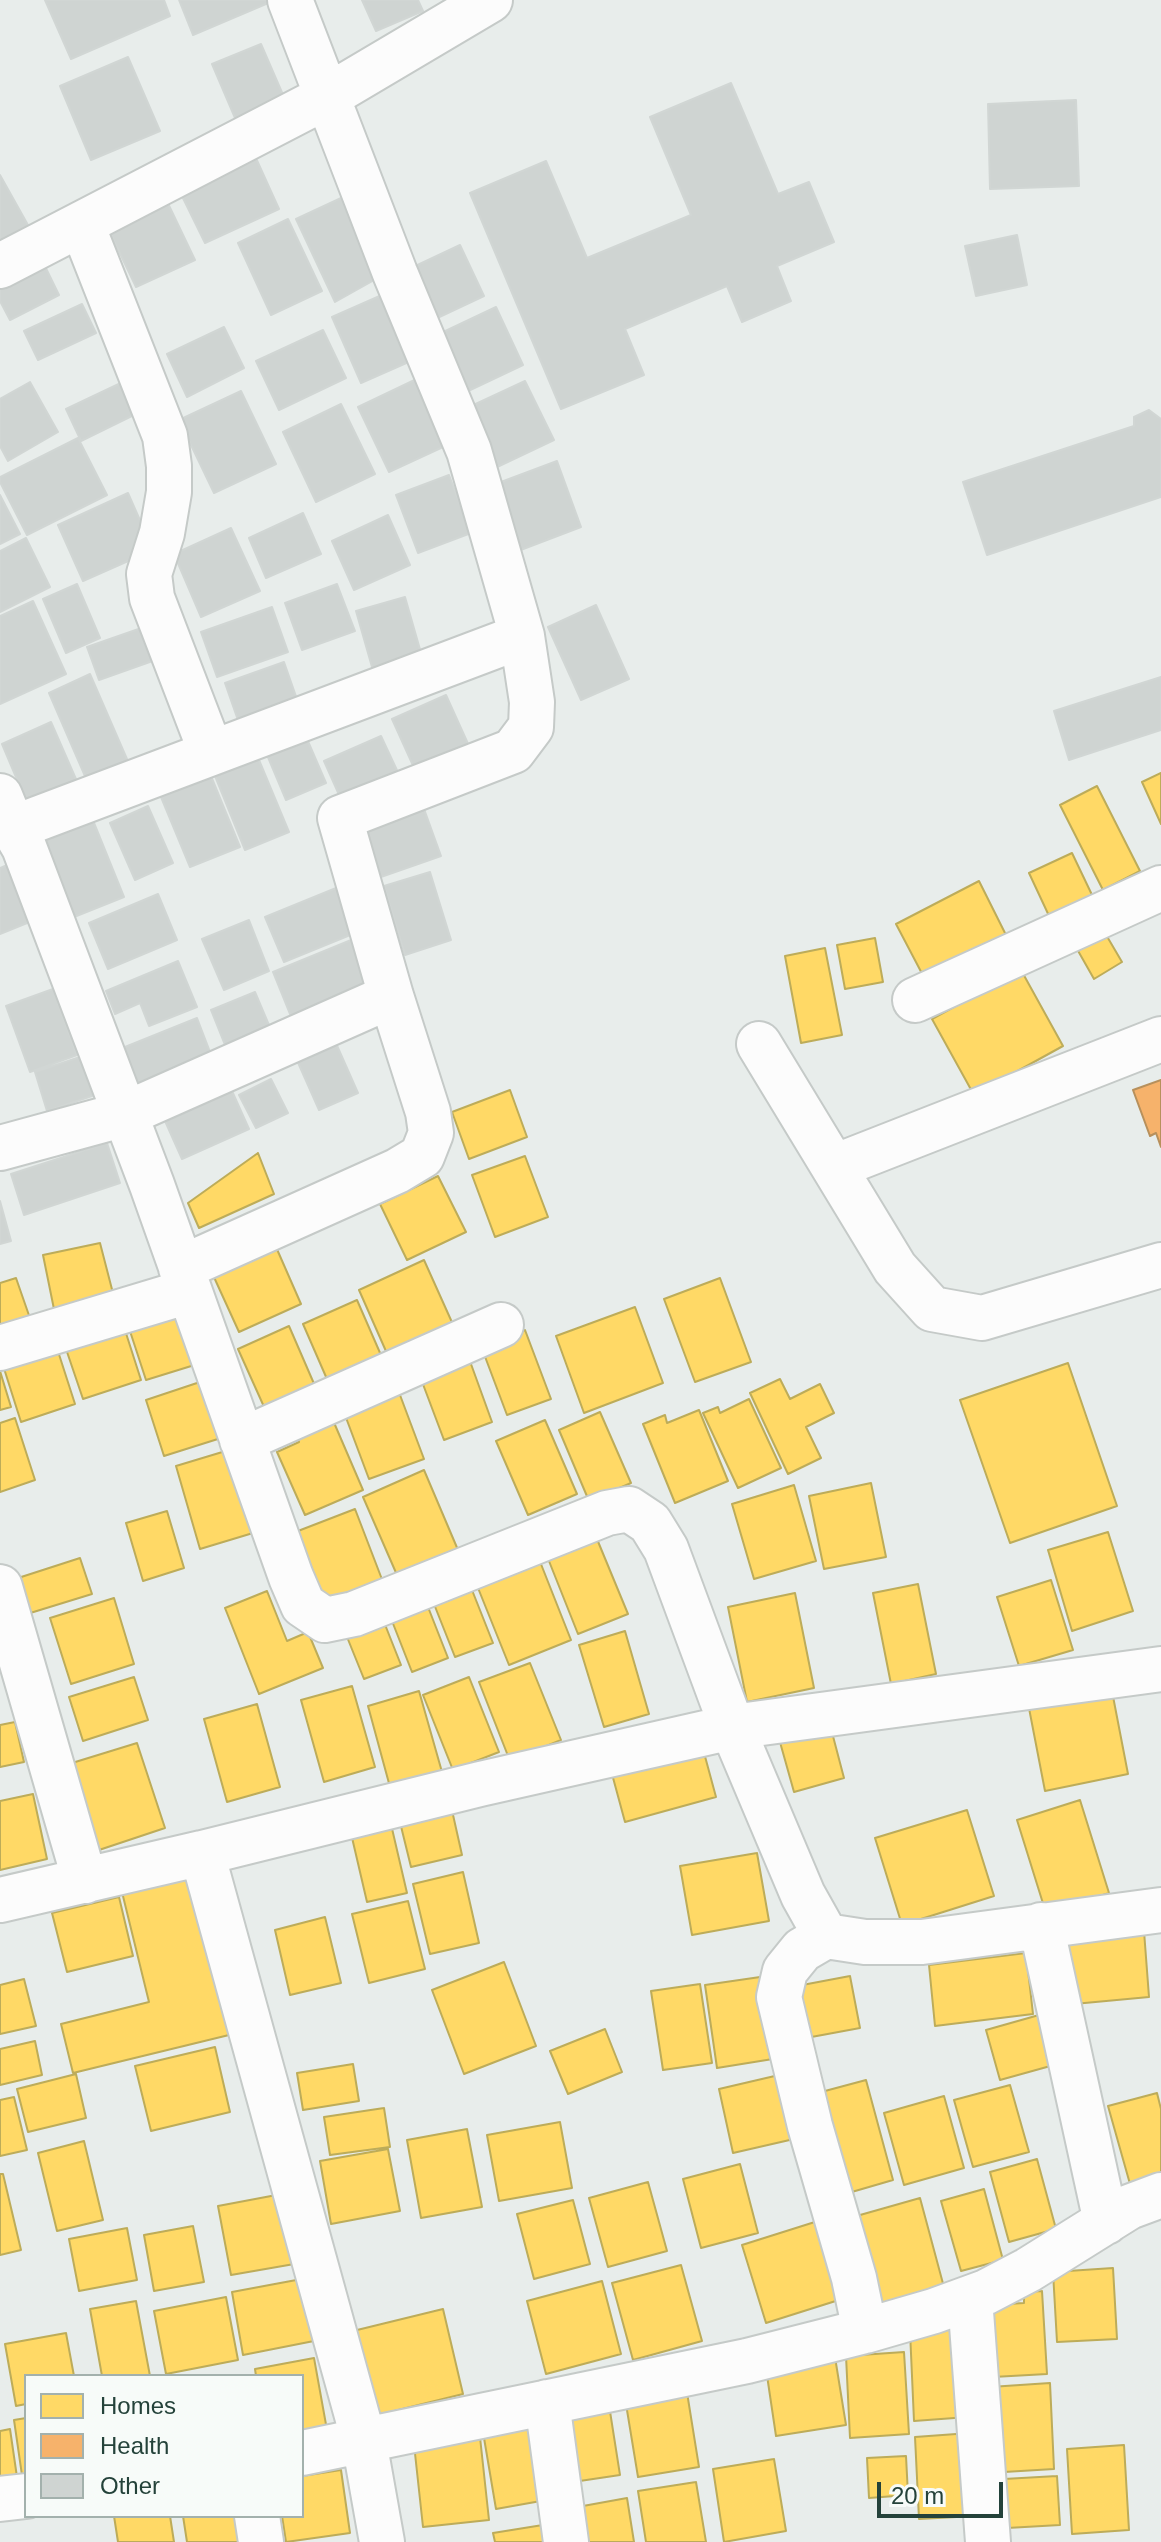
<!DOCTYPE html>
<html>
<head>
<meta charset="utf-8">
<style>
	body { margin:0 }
	#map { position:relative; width:1161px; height:2542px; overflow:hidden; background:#e8edeb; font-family:Helvetica,sans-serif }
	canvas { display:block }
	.legend { position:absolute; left:24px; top:2374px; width:280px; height:144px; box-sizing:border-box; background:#f7fbf9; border:2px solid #a3b1ad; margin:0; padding:10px 14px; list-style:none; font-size:24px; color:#24423a }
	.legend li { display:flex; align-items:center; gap:16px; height:40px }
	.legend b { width:40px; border:2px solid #a3b1ad }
	.scale { position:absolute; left:877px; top:2482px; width:126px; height:36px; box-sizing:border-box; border:4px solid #24423a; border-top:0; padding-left:10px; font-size:24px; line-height:28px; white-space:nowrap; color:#24423a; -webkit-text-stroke:6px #f7fbf9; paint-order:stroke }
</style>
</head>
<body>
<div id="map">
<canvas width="1161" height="2542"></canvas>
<ul class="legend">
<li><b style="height:22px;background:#ffd966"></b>Homes</li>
<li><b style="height:22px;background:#f6b26b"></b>Health</li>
<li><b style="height:22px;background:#cfd4d2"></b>Other</li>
</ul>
<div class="scale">20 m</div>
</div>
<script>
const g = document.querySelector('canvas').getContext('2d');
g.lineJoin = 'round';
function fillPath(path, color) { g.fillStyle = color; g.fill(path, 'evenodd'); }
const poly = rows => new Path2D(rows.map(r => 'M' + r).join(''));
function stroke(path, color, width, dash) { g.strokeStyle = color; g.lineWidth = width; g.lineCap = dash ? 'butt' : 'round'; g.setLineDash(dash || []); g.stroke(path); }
const homes = poly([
	[1161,773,1161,824,1142,782,1161,773],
	[1097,786,1140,871,1103,890,1060,805,1097,786],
	[1072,853,1093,897,1050,918,1029,873,1072,853],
	[979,881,1010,943,928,985,896,924,979,881],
	[1105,933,1122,962,1094,979,1077,949,1105,933],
	[875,938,883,982,845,989,837,945,875,938],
	[825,948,842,1035,801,1043,785,956,825,948],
	[1021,970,1063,1046,974,1095,932,1019,1021,970],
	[510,1090,527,1137,469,1159,452,1112,510,1090],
	[258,1153,274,1194,199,1228,188,1203,258,1153],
	[525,1156,548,1217,495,1237,472,1175,525,1156],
	[438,1176,466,1232,407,1260,380,1204,438,1176],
	[100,1243,115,1301,56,1319,43,1255,100,1243],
	[276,1247,301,1304,239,1332,213,1275,276,1247],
	[424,1260,455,1329,389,1358,359,1290,424,1260],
	[16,1278,32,1324,0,1330,0,1283,16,1278],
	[720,1278,751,1362,695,1382,664,1299,720,1278],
	[357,1300,384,1362,330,1386,303,1324,357,1300],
	[183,1307,201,1363,146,1380,128,1325,183,1307],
	[635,1307,663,1383,584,1413,556,1336,635,1307],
	[289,1326,315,1386,265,1409,238,1349,289,1326],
	[124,1327,141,1380,83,1399,65,1346,124,1327],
	[525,1330,551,1399,507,1415,481,1346,525,1330],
	[55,1342,75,1404,21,1422,1,1359,55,1342],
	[467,1353,492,1422,444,1440,418,1371,467,1353],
	[1068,1363,1117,1506,1010,1543,960,1400,1068,1363],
	[0,1371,11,1407,0,1410,0,1371],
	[780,1379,790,1399,820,1384,834,1413,806,1427,821,1458,788,1474,750,1393,780,1379],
	[203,1381,221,1438,164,1456,146,1400,203,1381],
	[397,1387,424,1459,369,1479,342,1407,397,1387],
	[749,1399,781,1468,738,1488,703,1413,718,1407,720,1413,749,1399],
	[699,1410,728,1481,675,1503,643,1424,665,1415,667,1423,699,1410],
	[329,1411,363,1490,305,1515,277,1452,299,1442,292,1427,329,1411],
	[600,1412,631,1483,589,1501,559,1430,600,1412],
	[15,1418,35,1480,0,1492,0,1423,15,1418],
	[545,1420,577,1494,528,1515,496,1441,545,1420],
	[229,1450,253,1533,200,1549,176,1466,229,1450],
	[424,1470,458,1550,397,1575,363,1497,424,1470],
	[871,1483,886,1557,824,1569,809,1496,871,1483],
	[794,1485,816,1561,754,1579,732,1504,794,1485],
	[355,1509,383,1582,325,1604,298,1531,355,1509],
	[167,1511,184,1568,143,1581,126,1523,167,1511],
	[592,1527,628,1614,578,1634,543,1546,592,1527],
	[1108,1532,1133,1611,1072,1631,1048,1550,1108,1532],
	[537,1554,571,1640,509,1665,474,1578,537,1554],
	[80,1558,92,1594,27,1614,15,1579,80,1558],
	[1051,1580,1073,1650,1019,1666,997,1597,1051,1580],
	[918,1584,936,1674,891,1684,873,1593,918,1584],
	[470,1585,493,1643,455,1657,432,1599,470,1585],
	[267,1591,287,1641,308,1632,323,1668,259,1694,225,1608,267,1591],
	[795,1593,814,1688,747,1702,728,1607,795,1593],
	[114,1598,134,1664,71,1684,50,1618,114,1598],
	[428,1607,448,1658,412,1672,392,1621,428,1607],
	[382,1617,401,1665,364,1679,345,1632,382,1617],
	[625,1631,649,1714,604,1727,579,1645,625,1631],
	[530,1663,561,1740,510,1761,479,1682,530,1663],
	[134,1677,148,1720,83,1741,69,1697,134,1677],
	[469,1677,499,1752,453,1770,423,1695,469,1677],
	[352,1686,375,1767,324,1782,301,1700,352,1686],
	[1111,1686,1128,1774,1045,1791,1028,1703,1111,1686],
	[419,1691,442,1772,390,1787,368,1706,419,1691],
	[257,1704,280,1787,227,1802,204,1719,257,1704],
	[829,1721,844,1778,794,1792,778,1735,829,1721],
	[15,1722,24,1762,0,1767,0,1725,15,1722],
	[137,1743,165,1828,99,1850,72,1763,137,1743],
	[703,1749,716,1797,625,1822,612,1774,703,1749],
	[33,1794,47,1859,0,1870,0,1801,33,1794],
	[449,1797,462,1855,411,1867,397,1810,449,1797],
	[1080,1800,1109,1893,1046,1913,1017,1820,1080,1800],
	[967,1810,994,1896,902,1925,875,1838,967,1810],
	[390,1820,407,1893,367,1902,350,1829,390,1820],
	[757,1853,769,1921,692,1935,680,1866,757,1853],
	[189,1871,229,2035,73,2073,61,2024,149,2002,121,1888,189,1871],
	[463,1872,479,1943,430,1954,413,1884,463,1872],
	[119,1897,133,1956,67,1972,52,1913,119,1897],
	[408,1901,425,1969,369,1983,352,1914,408,1901],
	[325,1917,341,1983,290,1995,275,1930,325,1917],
	[1144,1931,1149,1997,1074,2004,1068,1938,1144,1931],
	[1026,1953,1033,2014,935,2026,929,1965,1026,1953],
	[504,1962,536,2046,464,2074,432,1990,504,1962],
	[767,1976,779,2058,717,2068,705,1985,767,1976],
	[850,1976,860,2028,806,2038,797,1986,850,1976],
	[24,1979,36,2026,0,2034,0,1985,24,1979],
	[700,1984,712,2063,663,2070,651,1991,700,1984],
	[1039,2015,1054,2065,1000,2080,986,2030,1039,2015],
	[605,2029,622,2072,568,2094,550,2051,605,2029],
	[35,2041,42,2075,0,2085,0,2049,35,2041],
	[215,2047,230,2112,151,2131,135,2066,215,2047],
	[353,2064,359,2101,303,2110,297,2073,353,2064],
	[76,2074,86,2118,28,2132,17,2089,76,2074],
	[779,2075,794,2139,733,2153,719,2089,779,2075],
	[866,2080,893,2180,838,2196,810,2095,866,2080],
	[1010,2085,1029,2152,973,2167,954,2100,1010,2085],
	[1157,2093,1161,2109,1161,2175,1130,2184,1108,2106,1157,2093],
	[944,2096,964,2168,904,2185,884,2113,944,2096],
	[14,2097,27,2150,0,2156,0,2100,14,2097],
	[384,2108,390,2147,330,2155,324,2117,384,2108],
	[560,2122,572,2188,499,2201,487,2135,560,2122],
	[467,2129,482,2207,421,2218,407,2140,467,2129],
	[84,2141,103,2220,57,2231,38,2153,84,2141],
	[388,2149,400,2211,331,2224,320,2161,388,2149],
	[1037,2159,1056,2229,1009,2242,990,2172,1037,2159],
	[740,2164,758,2233,701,2248,683,2179,740,2164],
	[0,2174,3,2174,21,2250,0,2255,0,2174],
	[648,2182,667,2251,608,2267,589,2198,648,2182],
	[984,2189,1003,2260,961,2271,941,2201,984,2189],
	[287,2193,300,2263,231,2275,218,2206,287,2193],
	[920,2198,945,2291,879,2309,853,2217,920,2198],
	[573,2200,590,2264,534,2279,517,2214,573,2200],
	[818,2221,842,2299,766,2323,742,2245,818,2221],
	[193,2226,204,2282,154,2291,144,2235,193,2226],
	[127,2228,137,2280,79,2291,69,2239,127,2228],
	[681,2265,702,2341,633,2360,612,2283,681,2265],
	[1113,2268,1117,2339,1057,2342,1053,2272,1113,2268],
	[307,2278,319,2340,243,2355,232,2292,307,2278],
	[602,2281,621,2354,546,2374,527,2301,602,2281],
	[1042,2291,1047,2374,993,2377,990,2305,1024,2303,1024,2292,1042,2291],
	[226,2297,238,2360,166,2374,154,2311,226,2297],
	[136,2301,150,2376,102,2376,90,2309,136,2301],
	[443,2309,463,2394,374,2416,353,2331,443,2309],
	[964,2328,968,2417,914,2421,910,2331,964,2328],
	[66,2333,74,2376,26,2376,26,2404,16,2406,5,2344,66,2333],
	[834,2351,846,2425,776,2436,765,2362,834,2351],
	[904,2352,909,2434,850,2438,846,2356,904,2352],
	[314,2358,327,2430,302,2434,302,2376,256,2376,255,2369,314,2358],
	[685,2380,699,2467,638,2477,625,2398,685,2380],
	[1050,2383,1054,2469,1004,2472,1002,2426,992,2426,990,2387,1050,2383],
	[609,2405,620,2475,573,2482,563,2412,609,2405],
	[26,2418,26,2489,24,2489,14,2420,26,2418],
	[539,2422,552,2499,496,2509,483,2432,539,2422],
	[479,2428,489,2520,423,2527,413,2435,479,2428],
	[10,2429,18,2484,0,2487,0,2431,10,2429],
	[970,2433,975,2516,919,2519,915,2437,970,2433],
	[1124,2445,1129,2530,1072,2534,1067,2449,1124,2445],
	[906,2456,908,2495,869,2498,867,2458,906,2456],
	[774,2459,786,2531,724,2542,713,2469,774,2459],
	[341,2470,350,2533,286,2542,282,2516,302,2516,302,2476,341,2470],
	[1057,2476,1060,2525,1007,2528,1004,2479,1057,2476],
	[696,2482,706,2542,646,2542,638,2491,696,2482],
	[627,2498,634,2542,588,2542,583,2506,627,2498],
	[114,2516,170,2516,174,2542,118,2542,114,2516],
	[183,2516,246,2516,250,2542,187,2542,183,2516],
	[549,2524,552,2542,495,2542,493,2533,549,2524]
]);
fillPath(homes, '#ffd966');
stroke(homes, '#bdac59', 2);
const health = poly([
	[1161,1080,1161,1147,1156,1133,1150,1136,1133,1090,1161,1080]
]);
fillPath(health, '#f6b26b');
stroke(health, '#b7905c', 2);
const building = poly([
	[45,0,164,0,170,16,71,59,45,0],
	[179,0,272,0,273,1,193,35,179,0],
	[362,0,418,0,423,11,376,31,362,0],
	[261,44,290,111,241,132,212,64,261,44],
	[128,57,160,131,91,160,60,86,128,57],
	[731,83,778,194,809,182,834,242,777,266,791,301,742,322,727,286,625,329,644,375,561,409,470,193,546,161,587,258,691,215,650,117,731,83],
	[1076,100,1079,186,990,189,988,104,1076,100],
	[255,156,279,209,205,243,180,192,255,156],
	[0,175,33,234,0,253,0,175],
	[354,192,385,274,335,302,296,219,354,192],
	[163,193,195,260,136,287,104,220,163,193],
	[288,219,322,291,271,315,238,243,288,219],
	[1017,235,1027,285,976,296,965,246,1017,235],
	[460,245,484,296,433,320,409,269,460,245],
	[40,256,59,295,10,320,0,301,0,275,40,256],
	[391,291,420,357,361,383,332,317,391,291],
	[82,304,96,333,38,360,24,331,82,304],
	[496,307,523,365,466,392,439,334,496,307],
	[224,327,244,368,187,397,167,354,224,327],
	[323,330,346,378,279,410,256,361,323,330],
	[425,375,456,441,389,472,358,407,425,375],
	[125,381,140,412,81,441,66,409,125,381],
	[525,381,554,440,495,468,467,408,525,381],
	[30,382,58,432,8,461,0,446,0,399,30,382],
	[241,391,276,464,214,493,179,420,241,391],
	[341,404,375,474,316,502,283,432,341,404],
	[1149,410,1161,419,1161,497,987,555,963,482,1134,426,1134,417,1149,410],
	[78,438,107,495,27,535,0,482,0,477,78,438],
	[557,461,581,527,518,551,493,485,557,461],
	[449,475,471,533,418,553,396,495,449,475],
	[128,493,153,550,83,581,58,525,128,493],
	[0,495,20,534,0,544,0,495],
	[303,513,321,554,266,578,249,538,303,513],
	[388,515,410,565,354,590,332,541,388,515],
	[231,528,260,591,201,617,174,554,231,528],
	[26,538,50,587,0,612,0,551,26,538],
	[77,584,100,638,66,653,43,599,77,584],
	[337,584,355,631,302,650,285,603,337,584],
	[405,597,425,667,376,681,356,611,405,597],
	[33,601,66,674,0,704,0,616,33,601],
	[596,605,629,679,581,700,548,627,596,605],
	[272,607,288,652,217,677,201,632,272,607],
	[150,625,161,658,99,680,87,647,150,625],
	[284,662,299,705,240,726,225,683,284,662],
	[90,674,130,766,88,783,49,693,90,674],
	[1161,677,1161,730,1069,760,1054,711,1161,677],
	[446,695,474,757,420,781,392,719,446,695],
	[51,722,79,786,29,808,2,744,51,722],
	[304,732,326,783,286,800,265,750,304,732],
	[381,736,402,781,344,806,324,761,381,736],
	[254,748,289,832,245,850,211,766,254,748],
	[211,776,240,847,190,867,161,797,211,776],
	[419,795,441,856,378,878,357,817,419,795],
	[148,806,173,863,135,880,110,823,148,806],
	[90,813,124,897,74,917,40,833,90,813],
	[14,862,37,919,0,934,0,868,14,862],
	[430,872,451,940,405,955,384,886,430,872],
	[341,886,360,931,284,962,265,917,341,886],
	[158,894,177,940,108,969,89,923,158,894],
	[249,920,269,971,224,990,202,939,249,920],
	[356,938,379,995,296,1029,273,972,356,938],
	[178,961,197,1007,149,1026,140,1003,115,1014,106,991,178,961],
	[53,989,77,1055,30,1072,6,1006,53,989],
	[255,992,274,1037,229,1055,211,1010,255,992],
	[197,1018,215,1065,139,1095,120,1049,197,1018],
	[331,1032,358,1093,319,1110,292,1049,331,1032],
	[89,1054,101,1093,47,1111,35,1072,89,1054],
	[271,1079,288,1113,256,1128,239,1095,271,1079],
	[228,1082,249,1129,182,1159,161,1112,228,1082],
	[107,1143,120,1183,24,1215,11,1174,107,1143],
	[0,1201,11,1241,0,1244,0,1201]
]);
fillPath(building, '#cfd4d2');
stroke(building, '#d1d6d4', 2);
const minor = poly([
	[82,225,165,436,169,466,169,492,162,533,149,574,152,598,211,752],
	[0,266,328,96,490,0],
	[0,796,13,828,24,847,152,1185,291,1577,303,1605,325,1620,354,1614,607,1513,629,1509,650,1523,666,1549,732,1727,803,1895,826,1936,865,1942,922,1942,1161,1910],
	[13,828,522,636],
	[915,1000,1161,888],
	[759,1044,895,1268,932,1309,982,1318,1161,1265],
	[0,1148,125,1114,391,996],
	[834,1167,1161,1039],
	[181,1268,397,1171,422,1156,431,1133,428,1112,391,996,340,818,513,751,531,727,532,702,522,636,469,451,395,273,290,0],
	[0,1348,189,1291],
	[242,1440,501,1325],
	[0,1587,85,1881],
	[0,1900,202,1853],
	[1041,1925,1106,2222],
	[826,1936,802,1950,785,1971,779,1997,810,2126,854,2278,865,2331],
	[970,2298,988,2542],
	[547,2402,566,2542],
	[302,2453,747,2361,865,2331,934,2311,986,2292,1028,2270,1129,2207,1161,2195],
	[0,2499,26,2496],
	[257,2516,261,2542],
	[382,2542,364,2441,202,1853,480,1784,732,1727,1161,1669]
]);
stroke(minor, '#c5cac8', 48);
stroke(minor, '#fcfcfc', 44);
</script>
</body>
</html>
